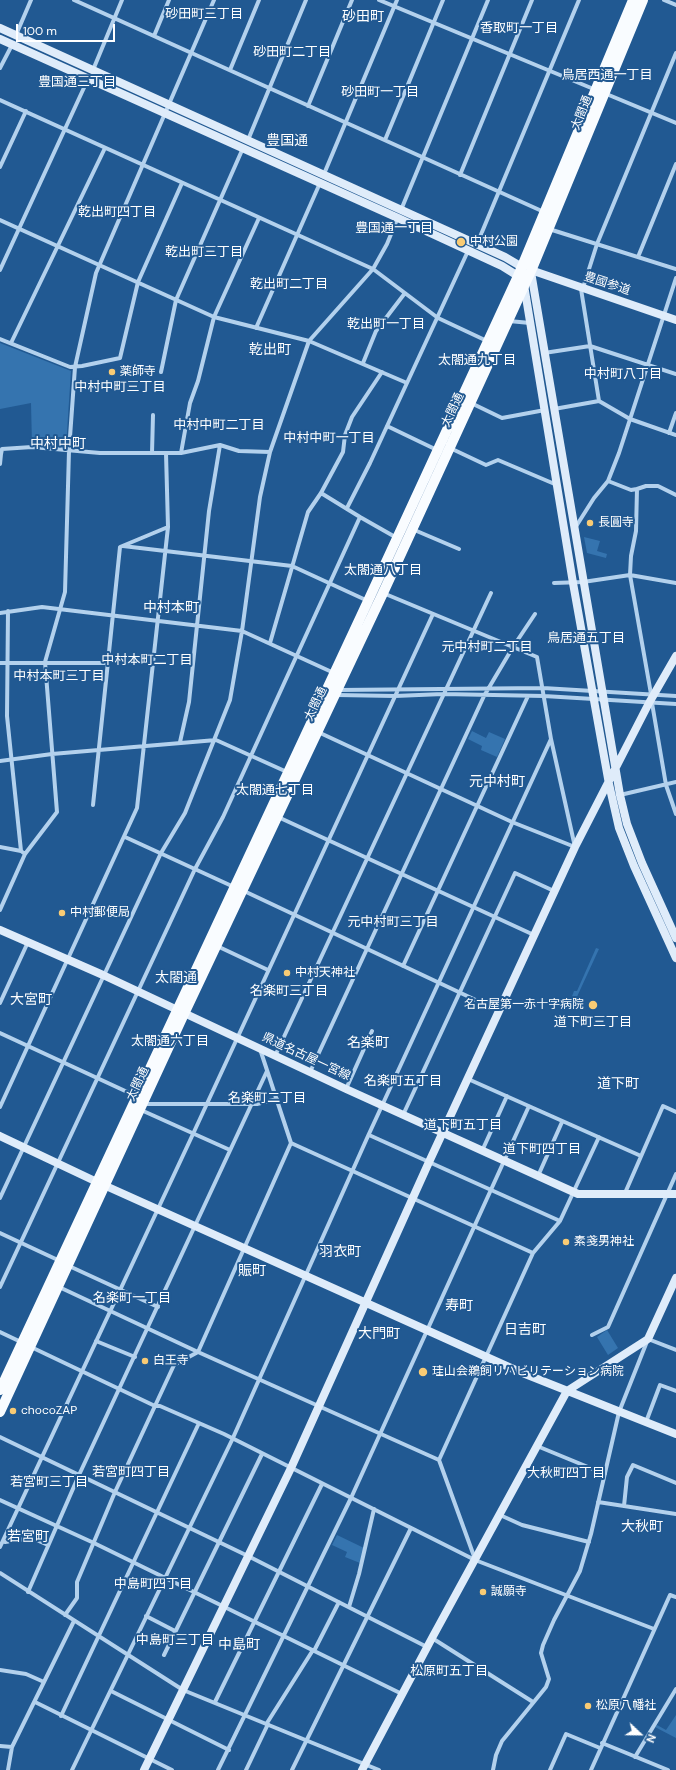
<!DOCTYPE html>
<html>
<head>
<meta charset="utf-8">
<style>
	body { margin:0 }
	#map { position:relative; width:676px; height:1770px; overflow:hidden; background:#215992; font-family:"DM Sans",sans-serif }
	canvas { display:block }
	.north { position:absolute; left:620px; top:1714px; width:40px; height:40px; -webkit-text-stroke:3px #215992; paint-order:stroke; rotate:112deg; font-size:11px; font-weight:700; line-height:16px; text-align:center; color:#fff }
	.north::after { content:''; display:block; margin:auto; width:14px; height:18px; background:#fff; clip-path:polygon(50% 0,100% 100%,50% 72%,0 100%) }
	.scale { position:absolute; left:16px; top:24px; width:99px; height:18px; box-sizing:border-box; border:2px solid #fff; border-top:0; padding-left:5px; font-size:12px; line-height:14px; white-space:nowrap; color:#fff; -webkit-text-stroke:3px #215992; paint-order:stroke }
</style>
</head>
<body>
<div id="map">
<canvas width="676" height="1770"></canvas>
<div class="north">N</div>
<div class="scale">100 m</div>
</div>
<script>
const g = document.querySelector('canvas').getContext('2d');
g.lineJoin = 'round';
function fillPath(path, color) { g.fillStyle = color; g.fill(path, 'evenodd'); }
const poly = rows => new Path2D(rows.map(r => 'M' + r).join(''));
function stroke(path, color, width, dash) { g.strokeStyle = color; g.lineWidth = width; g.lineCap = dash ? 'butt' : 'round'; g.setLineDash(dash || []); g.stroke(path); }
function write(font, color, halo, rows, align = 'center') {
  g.font = font + ' "DM Sans","Noto Sans JP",sans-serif'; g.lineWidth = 4; g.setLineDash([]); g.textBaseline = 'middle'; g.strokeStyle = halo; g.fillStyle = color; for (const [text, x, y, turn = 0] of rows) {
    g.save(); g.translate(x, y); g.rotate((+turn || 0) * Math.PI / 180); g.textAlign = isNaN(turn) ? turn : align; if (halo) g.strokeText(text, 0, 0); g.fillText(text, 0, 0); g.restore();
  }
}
fillPath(poly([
	[0,343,71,371,66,447,64,449,32,445,31,403,0,409],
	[584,537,600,541,597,551,607,554,606,558,587,553],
	[472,731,486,738,489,732,505,739,497,757,481,750,482,746,468,739],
	[596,948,599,949,575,1001,571,999,574,991,577,991],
	[607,1330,618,1348,608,1355,597,1337],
	[337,1535,364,1548,360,1563,345,1557,347,1552,332,1545],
	[676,1715,676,1738,655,1727,657,1725,666,1730]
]), '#3574af');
stroke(poly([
	[74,0,544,212],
	[379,0,596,90],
	[664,0,676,5],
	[16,35,31,0],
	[154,36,169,0],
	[0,68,12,45],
	[93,70,122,0],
	[230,70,259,0],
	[604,93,676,123],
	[0,100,373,269,438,318,487,341],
	[308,106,352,0],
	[248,140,306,0],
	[385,140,443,0],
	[0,167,26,111],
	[324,174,397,0],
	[460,175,532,0],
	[401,210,488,0],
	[0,220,214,317,309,341,407,383],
	[549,229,676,269],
	[477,244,579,0],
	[638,257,676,164],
	[0,270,88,79],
	[583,288,597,244,676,53],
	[581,289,599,401],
	[509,321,530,323],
	[256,328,320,183],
	[0,339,70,367,82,366,120,358,138,282,182,183],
	[11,343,105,148],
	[544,353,590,346,676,374],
	[363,363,376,331,405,293],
	[161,372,176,300,243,148],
	[471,403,502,418,545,410],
	[554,409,599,401,630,419,676,435],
	[387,426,437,450],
	[669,433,676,413],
	[450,448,486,465,498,460,557,485],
	[0,453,1,454,2,449,32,447,100,453,181,453,220,445,239,451,270,452],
	[152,453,153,415],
	[181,453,190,403,198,381,214,317,259,218],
	[0,464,1,454],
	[608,481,631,490,637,489,636,531,631,556,630,575,651,694],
	[637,489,646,486,658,486,676,495],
	[321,493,360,517,397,538],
	[347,508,370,463,468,251],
	[575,528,594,498,608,481,619,453,676,278],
	[412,529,459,549],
	[123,546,292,566,368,601],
	[554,583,583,582,630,575,676,583],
	[8,611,7,716,21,851,25,854],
	[0,613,42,607,242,631,334,673],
	[270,643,308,512,321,493,343,452,345,435,352,417,382,372],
	[0,663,108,663],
	[339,690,543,688,676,696],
	[337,695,395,696,443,694,544,696,676,704],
	[652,703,666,785,676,814],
	[318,732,512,822,575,847,551,739,537,657,383,593],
	[180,742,189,702,209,511,220,445],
	[0,761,52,754,216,740,287,772],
	[620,795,676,782],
	[93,805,120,547,168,527],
	[278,817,534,935],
	[125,837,234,887],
	[0,847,21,851],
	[244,891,499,1011],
	[0,910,25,854,57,812,45,662,65,592,69,451,75,367,96,273,214,0],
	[217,946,268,970],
	[403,966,528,696],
	[0,1003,28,942],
	[0,1033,136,1096],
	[260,1049,291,1143,198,1352,439,1460,475,1559],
	[275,1056,491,593],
	[310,1072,484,696,513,647,535,614],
	[468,1079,641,1156],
	[346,1089,372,1031],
	[144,1104,257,1104,277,1099],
	[0,1107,137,808,168,527,166,453],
	[141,1110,230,1150],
	[403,1115,515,873,554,891],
	[369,1135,560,1221],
	[291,1143,533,1253],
	[482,1151,507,1096],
	[538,1176,562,1122],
	[625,1193,663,1106,676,1112],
	[0,1198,161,853,185,813,230,700,242,631,260,497,270,452,309,341,373,269,387,244,398,217],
	[0,1233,60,1261],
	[69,1266,158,1307],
	[0,1287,195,869,223,817,360,517],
	[59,1287,198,1352],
	[0,1332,21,1342],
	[592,1335,608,1327,676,1174],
	[96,1341,135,1357],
	[31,1347,155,1406,160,1406,224,1434,475,1560,654,1629],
	[646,1422,660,1385,676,1391],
	[0,1437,248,1556,427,1647],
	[537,1446,605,1474],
	[439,1460,533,1253,560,1221,599,1137],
	[0,1500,94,1543,402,1694],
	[598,1502,676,1514],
	[624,1506,627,1477,633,1465,676,1483],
	[500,1515,522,1525,589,1542],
	[4,1540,5,1542,32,1538,48,1545],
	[0,1547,193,1134,433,614],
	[0,1573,183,1690,379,1770],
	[28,1592,79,1475,267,1071],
	[349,1607,359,1574,374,1509],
	[65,1615,77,1598,77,1582,115,1492,174,1365,198,1352],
	[146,1616,175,1631],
	[432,1638,533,1702],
	[314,1651,339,1602],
	[164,1655,262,1454],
	[0,1670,26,1674,44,1682],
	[111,1691,229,1750],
	[35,1702,172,1770],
	[215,1702,322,1484],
	[61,1716,199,1423],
	[267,1723,313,1650],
	[602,1743,668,1770],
	[0,1746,12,1747],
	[635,1757,676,1689],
	[8,1770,12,1747,74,1621],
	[72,1770,232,1440,368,1136,551,739],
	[218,1770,351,1498,529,1106],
	[246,1770,268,1724],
	[292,1770,411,1528],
	[493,1770,496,1755,502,1741,546,1687,549,1679,541,1653,543,1645,554,1620,580,1571,591,1534,619,1412,648,1339,676,1350],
	[550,1770,566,1734,600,1748],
	[591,1770,670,1595,676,1597]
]), '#b3d1ed', 4);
stroke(poly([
	[0,28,505,257,522,267,676,320],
	[0,39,398,218,502,266,518,276,524,285,573,583,609,784,619,828,634,866,676,958],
	[531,272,620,795,627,824,642,863,676,938],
	[0,930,103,975,346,1089,578,1194,676,1194],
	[0,1136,97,1182,520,1372,676,1434],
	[144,1770,291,1468,429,1162,575,847,649,703,676,656],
	[362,1770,432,1638,567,1391,648,1339,676,1278]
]), '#dfecfa', 8);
stroke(poly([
	[0,1390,368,601,518,276,633,0],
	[0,1412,184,1014,383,593,531,271,643,0]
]), '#f9fcff', 10);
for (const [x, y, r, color] of [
	[461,242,5,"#f9cb74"],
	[112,372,4,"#f9cb74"],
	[590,523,4,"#f9cb74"],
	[62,913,4,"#f9cb74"],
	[287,973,4,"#f9cb74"],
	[593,1005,5,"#f9cb74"],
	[566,1242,4,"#f9cb74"],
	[145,1361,4,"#f9cb74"],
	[423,1372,5,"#f9cb74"],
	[13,1411,4,"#f9cb74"],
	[483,1592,4,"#f9cb74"],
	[588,1706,4,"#f9cb74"]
]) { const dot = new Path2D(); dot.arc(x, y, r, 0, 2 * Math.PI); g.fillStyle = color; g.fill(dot); stroke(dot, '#215992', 1.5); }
write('12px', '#fff', '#215992', [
	["太閤通",582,113,-68],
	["豊國参道",607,284,18],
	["太閤通",453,410,-65],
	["太閤通",316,704,-65],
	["県道名古屋一宮線",306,1057,25],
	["太閤通",138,1084,-65]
]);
write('12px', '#fff', '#215992', [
	["中村公園",470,242],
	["薬師寺",120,372],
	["長圓寺",598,523],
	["中村郵便局",70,913],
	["中村天神社",295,973],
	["名古屋第一赤十字病院",584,1005,"right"],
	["素戔男神社",574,1242],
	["白王寺",153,1361],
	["珪山会鵜飼リハビリテーション病院",432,1372],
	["chocoZAP",21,1411],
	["誠願寺",491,1592],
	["松原八幡社",596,1706]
], 'left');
write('13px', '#fff', '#215992', [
	["砂田町三丁目",204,15],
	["香取町一丁目",519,29],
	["砂田町二丁目",292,53],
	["鳥居西通一丁目",607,76],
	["豊国通三丁目",77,83],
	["砂田町一丁目",380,93],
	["乾出町四丁目",117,213],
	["豊国通一丁目",394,229],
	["乾出町三丁目",204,253],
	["乾出町二丁目",289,285],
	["乾出町一丁目",386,325],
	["太閤通九丁目",477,361],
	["中村町八丁目",623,375],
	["中村中町三丁目",120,388],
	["中村中町二丁目",219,426],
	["中村中町一丁目",329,439],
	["太閤通八丁目",383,571],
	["鳥居通五丁目",586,639],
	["元中村町二丁目",487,648],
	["中村本町二丁目",147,661],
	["中村本町三丁目",59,677],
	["太閤通七丁目",275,791],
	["元中村町三丁目",393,923],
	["名楽町三丁目",289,992],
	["道下町三丁目",593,1023],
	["太閤通六丁目",170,1042],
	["名楽町五丁目",403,1082],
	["名楽町二丁目",267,1099],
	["道下町五丁目",463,1126],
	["道下町四丁目",542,1150],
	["名楽町一丁目",132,1299],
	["若宮町四丁目",131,1473],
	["大秋町四丁目",566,1474],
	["若宮町三丁目",49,1483],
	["中島町四丁目",153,1585],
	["中島町三丁目",175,1641],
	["松原町五丁目",449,1672]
]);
write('14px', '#fff', '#215992', [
	["砂田町",363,17],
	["豊国通",287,141],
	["乾出町",270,350],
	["中村中町",58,444],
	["中村本町",171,608],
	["元中村町",497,782],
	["太閤通",176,978],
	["大宮町",31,1000],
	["名楽町",368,1043],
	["道下町",618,1084],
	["羽衣町",340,1252],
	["賑町",252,1271],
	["寿町",459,1306],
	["日吉町",525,1330],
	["大門町",379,1334],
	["大秋町",642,1527],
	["若宮町",28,1537],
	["中島町",239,1645]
]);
</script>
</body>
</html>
